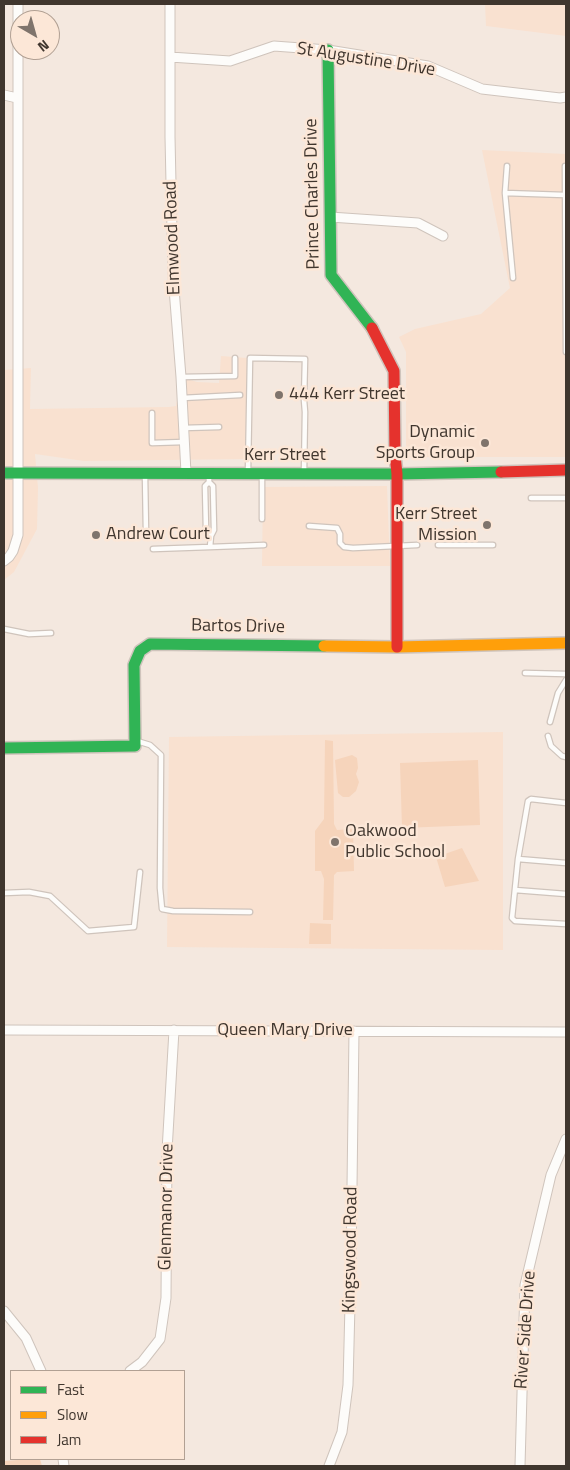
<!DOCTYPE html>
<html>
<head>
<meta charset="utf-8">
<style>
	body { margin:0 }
	#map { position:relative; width:570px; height:1470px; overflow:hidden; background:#f4e8df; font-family:"Titillium Web",sans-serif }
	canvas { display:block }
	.frame { position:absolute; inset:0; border:5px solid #40362e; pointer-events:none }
	.legend { position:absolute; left:10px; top:1370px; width:175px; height:90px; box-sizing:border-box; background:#fce7d7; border:1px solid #b1a093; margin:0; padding:6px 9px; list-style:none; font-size:15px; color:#40362e }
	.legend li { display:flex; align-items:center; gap:10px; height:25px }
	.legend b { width:25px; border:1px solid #b1a093 }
	.north { position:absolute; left:10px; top:10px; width:50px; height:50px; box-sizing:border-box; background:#fce7d7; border:1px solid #b1a093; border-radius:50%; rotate:142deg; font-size:14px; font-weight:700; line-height:20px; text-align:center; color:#40362e }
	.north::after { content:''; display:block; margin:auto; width:18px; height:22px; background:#7f746c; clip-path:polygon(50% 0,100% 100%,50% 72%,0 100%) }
</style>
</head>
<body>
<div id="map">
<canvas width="570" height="1470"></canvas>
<div class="frame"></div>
<ul class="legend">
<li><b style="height:6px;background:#30b455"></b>Fast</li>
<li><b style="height:6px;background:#ff9f0a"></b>Slow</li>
<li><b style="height:6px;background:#e5322d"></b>Jam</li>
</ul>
<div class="north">N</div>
</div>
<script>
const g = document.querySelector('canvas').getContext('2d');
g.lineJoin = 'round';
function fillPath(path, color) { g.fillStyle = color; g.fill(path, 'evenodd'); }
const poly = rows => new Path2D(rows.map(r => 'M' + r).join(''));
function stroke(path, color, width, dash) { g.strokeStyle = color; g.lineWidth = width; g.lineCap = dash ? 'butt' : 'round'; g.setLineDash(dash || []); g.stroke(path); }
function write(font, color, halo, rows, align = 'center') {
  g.font = font + ' "Titillium Web",sans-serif'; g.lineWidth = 5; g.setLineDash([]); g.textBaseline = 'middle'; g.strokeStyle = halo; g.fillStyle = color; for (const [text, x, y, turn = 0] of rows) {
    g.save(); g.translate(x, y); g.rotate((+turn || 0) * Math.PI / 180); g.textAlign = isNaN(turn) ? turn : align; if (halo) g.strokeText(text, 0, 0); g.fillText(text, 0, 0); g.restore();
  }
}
fillPath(poly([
	[485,4,566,4,566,36,486,26],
	[482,150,566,154,566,457,406,457,406,352,399,337,415,329,481,314,510,288],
	[221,356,247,358,247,459,84,461,35,454,38,488,37,529,14,572,4,580,4,370,31,368,30,409,169,407,176,406,181,377,197,382,219,383],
	[387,486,390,566,262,566,263,487],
	[503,732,503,950,167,947,169,737]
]), '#f9e1d0');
fillPath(poly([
	[325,740,333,741,334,824,337,830,353,829,354,871,337,872,334,875,333,920,323,920,324,879,321,871,315,871,315,831,324,819],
	[352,755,357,758,358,768,356,774,359,782,356,791,349,797,343,797,338,793,335,760],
	[478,760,480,825,402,828,400,763],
	[462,848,479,881,445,887,436,857],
	[310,923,331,924,331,944,309,944],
	[30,1459,40,1459,42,1466,4,1466,4,1461]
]), '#f6d4bb');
const lane = poly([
	[507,166,505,193,513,278],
	[565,166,566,352],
	[505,193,565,195],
	[181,377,235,376,235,358],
	[182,398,240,395],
	[152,413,152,443,184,442],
	[183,428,219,427],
	[248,472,250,358,305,359,304,400,305,412,304,473],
	[145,474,146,533],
	[209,482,213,486,214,530,211,536,206,530,205,486,209,482,209,475],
	[531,498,566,498],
	[262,519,262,474],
	[309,526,337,528,340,534,340,543,344,547,353,548,417,545],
	[211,536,210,547,264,545],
	[438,545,493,545],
	[153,549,210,547],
	[4,629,29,634,51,633],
	[525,673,566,674],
	[550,722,558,693,566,680],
	[548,736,551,746,562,756,566,757],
	[137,741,150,745,161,755,160,888,162,909,173,911,250,912],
	[566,803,531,799,528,801,518,859,512,918,515,921,566,924],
	[518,859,566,863],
	[515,890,566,894],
	[4,893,29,892,50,896,88,931,134,927,140,872]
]);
const street = poly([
	[170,4,170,137,173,276,181,377,186,473],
	[170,57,230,61,274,46,328,50,428,66,482,89,560,98,566,97],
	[4,95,17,98],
	[330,217,418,223,443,236],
	[4,561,9,557,13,551,18,535,18,4],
	[4,1030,566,1032],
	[4,1311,26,1338,41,1371],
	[130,1371,142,1362,160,1339,166,1298,167,1151,174,1030],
	[63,1459,64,1466],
	[329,1466,342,1432,348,1385,351,1264,354,1031],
	[520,1466,525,1285,551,1175,566,1139]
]);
const fast = poly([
	[328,50,331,275,372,328],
	[4,473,397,474,501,472],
	[4,748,135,746,134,665,140,651,150,644,324,646]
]);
const slow = poly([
	[324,646,397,647,566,643]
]);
const jam = poly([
	[372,328,394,371,395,455,397,474,397,647],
	[501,472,566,470]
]);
stroke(lane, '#cfc4bc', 7);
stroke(street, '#cfc4bc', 11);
stroke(fast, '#cfc4bc', 14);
stroke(slow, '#cfc4bc', 14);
stroke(jam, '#cfc4bc', 14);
stroke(lane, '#fdfcfa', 4.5);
stroke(street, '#fdfcfa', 9);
stroke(fast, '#30b455', 11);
stroke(slow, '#ff9f0a', 11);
stroke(jam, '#e5322d', 11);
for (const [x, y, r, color] of [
	[279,395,5,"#7f746c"],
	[485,443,5,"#7f746c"],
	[487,525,5,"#7f746c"],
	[96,535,5,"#7f746c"],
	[335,842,5,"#7f746c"]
]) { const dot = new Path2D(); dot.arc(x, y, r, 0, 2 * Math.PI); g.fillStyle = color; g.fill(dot); stroke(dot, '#fce7d7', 2); }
write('18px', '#40362e', '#fce7d7', [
	["St Augustine Drive",366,60,9],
	["Prince Charles Drive",313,194,-91],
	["Elmwood Road",173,238,-92],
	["Kerr Street",285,456],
	["Bartos Drive",238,627,1],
	["Queen Mary Drive",285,1031],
	["Glenmanor Drive",167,1207,-89],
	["Kingswood Road",351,1250,-89],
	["River Side Drive",526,1330,-86]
]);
write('18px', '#40362e', '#fce7d7', [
	["444 Kerr Street",289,395],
	["Dynamic",475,433,"right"],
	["Sports Group",475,454,"right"],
	["Kerr Street",477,515,"right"],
	["Mission",477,536,"right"],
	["Andrew Court",106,535],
	["Oakwood",345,832],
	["Public School",345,853]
], 'left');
</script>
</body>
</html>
